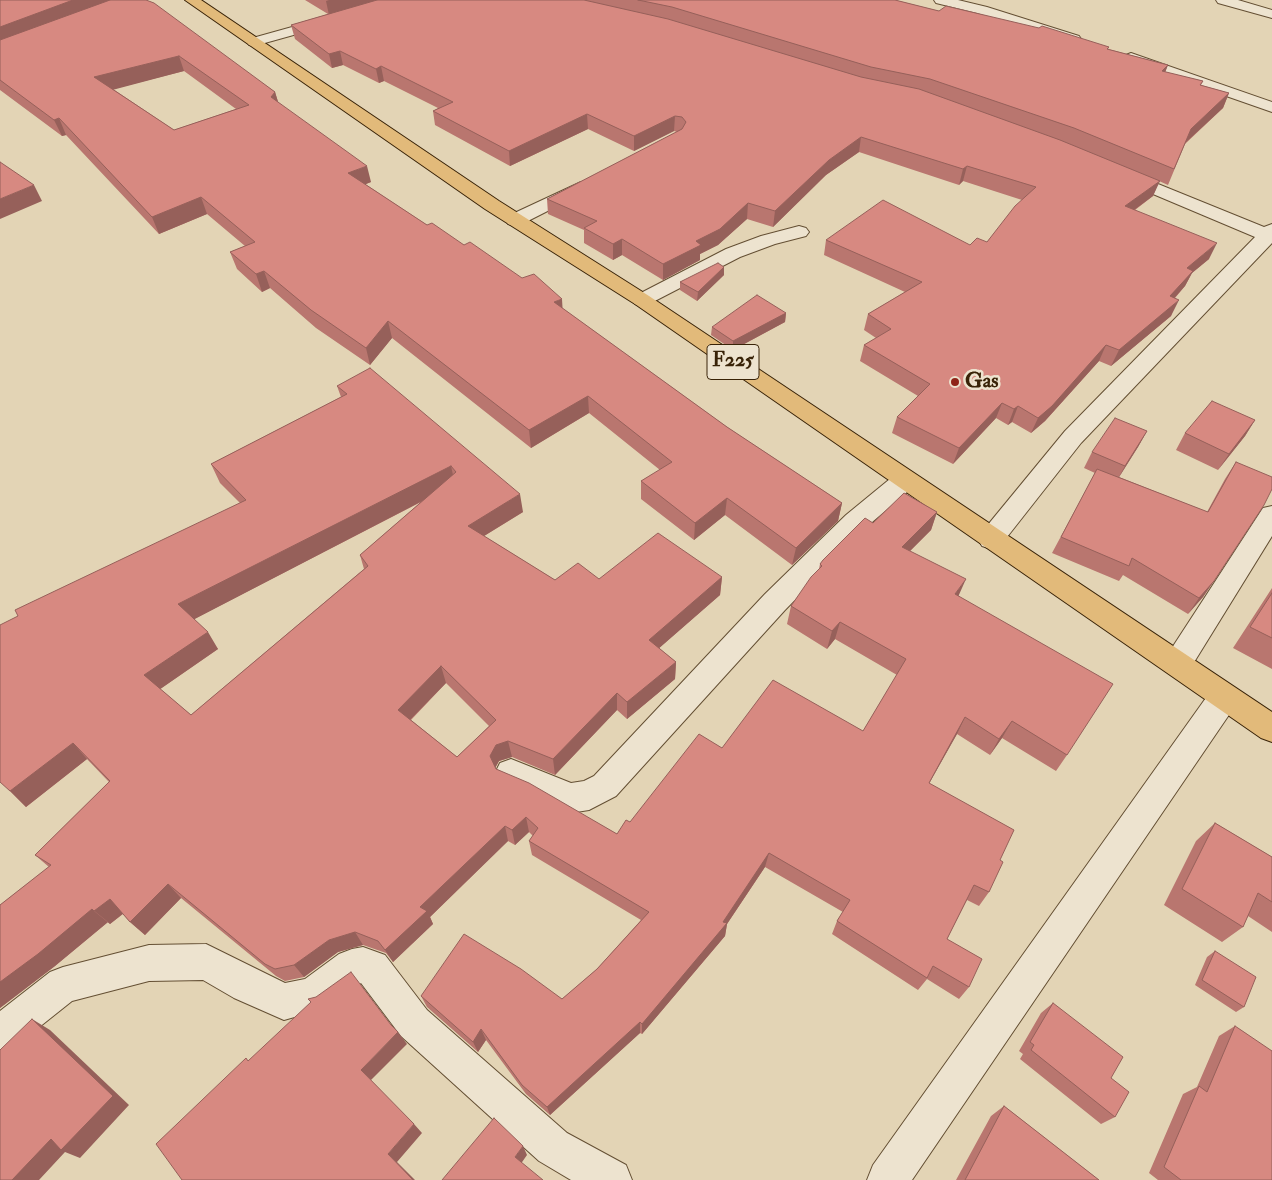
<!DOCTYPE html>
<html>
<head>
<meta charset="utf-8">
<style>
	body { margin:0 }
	canvas { display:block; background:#e3d4b5 }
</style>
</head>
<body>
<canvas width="1272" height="1180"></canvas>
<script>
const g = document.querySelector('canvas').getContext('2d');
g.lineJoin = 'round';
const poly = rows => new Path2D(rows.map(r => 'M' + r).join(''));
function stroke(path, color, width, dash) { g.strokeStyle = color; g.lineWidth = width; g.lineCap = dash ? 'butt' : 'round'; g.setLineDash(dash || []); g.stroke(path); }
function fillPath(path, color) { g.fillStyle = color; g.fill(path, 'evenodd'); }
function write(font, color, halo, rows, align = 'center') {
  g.font = font + ' "IM FELL Double Pica",serif'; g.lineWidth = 5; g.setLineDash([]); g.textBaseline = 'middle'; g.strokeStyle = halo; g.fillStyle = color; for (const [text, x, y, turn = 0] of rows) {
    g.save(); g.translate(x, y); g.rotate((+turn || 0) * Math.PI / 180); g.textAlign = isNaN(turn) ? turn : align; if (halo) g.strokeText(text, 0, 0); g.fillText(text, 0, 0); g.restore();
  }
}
const street = poly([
	[934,0,958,0,987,7,1079,36,1081,39,1079,42,1069,42,977,13,936,3,934,0],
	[1216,0,1238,0,1272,10,1272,18,1218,3,1216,0],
	[328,17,333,18,335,21,333,24,254,46,249,45,247,42,249,39,328,17],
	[1131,53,1272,102,1272,112,1126,61,1123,58,1126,55,1131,53],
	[1121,169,1264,227,1272,224,1272,243,1081,443,1000,546,991,549,982,546,978,539,982,532,1065,431,1255,237,1115,178,1112,174,1115,170,1121,169],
	[581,182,587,183,590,187,587,191,522,224,515,226,508,224,506,220,508,216,581,182],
	[799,226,806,228,809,232,806,236,775,244,740,257,649,304,642,306,635,304,632,300,635,296,726,249,761,236,799,226],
	[905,471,914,474,917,480,914,486,864,529,785,610,616,796,589,810,570,813,500,783,495,773,500,763,511,759,571,783,584,781,594,776,765,594,846,515,896,474,905,471],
	[1272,506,1272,536,1188,672,1178,675,1168,672,1163,663,1168,654,1263,508,1272,506],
	[1224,684,1235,688,1239,697,1235,706,912,1180,867,1180,873,1165,1213,688,1224,684],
	[206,944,285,983,305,979,339,954,352,949,363,947,385,955,427,1010,567,1133,626,1165,632,1180,571,1180,539,1161,401,1036,361,983,326,1008,284,1020,234,998,203,980,149,981,72,1001,13,1048,0,1054,0,1011,50,972,63,967,149,945,206,944]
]);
const primary = poly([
	[185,0,201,0,499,201,649,296,1272,712,1272,742,1261,738,635,304,485,209,185,0]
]);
stroke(street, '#644f33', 2);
stroke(primary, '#392308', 2);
fillPath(street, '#ede3cf');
fillPath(primary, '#e2ba7a');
fillPath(poly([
	[0,0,146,0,275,92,278,102,371,182,365,184,427,225,464,245,562,308,727,427,842,503,838,521,792,565,725,515,694,540,641,499,641,481,660,470,589,413,531,448,392,338,370,365,316,328,270,288,262,292,237,269,230,252,245,246,207,214,159,234,66,135,62,136,0,90],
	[184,71,236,109,174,130,113,89],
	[305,0,895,0,939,11,1109,47,1108,49,1168,65,1165,72,1203,81,1201,85,1229,93,1223,108,1185,144,1168,185,1159,181,1153,196,1135,210,1209,259,1192,273,1185,286,1175,298,1171,316,1111,366,1099,361,1045,421,1031,433,1012,422,1008,425,996,418,953,464,892,433,897,417,918,396,860,361,864,345,876,338,864,330,868,314,905,292,824,255,826,240,970,245,987,242,1022,200,963,181,959,185,859,152,826,175,773,227,747,219,718,245,700,254,700,260,663,280,622,255,613,260,584,243,584,230,548,214,547,199,677,132,674,131,634,151,588,129,510,166,435,125,433,111,438,108,384,81,379,83,343,65,332,68,295,39,291,25,328,14],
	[724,267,724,275,697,301,680,290,680,282],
	[786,313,785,322,733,350,711,335,712,327],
	[337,386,523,512,484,536,555,580,722,577,720,595,659,648,676,662,675,679,627,719,617,710,555,775,512,757,499,761,495,768,617,834,630,822,722,748,863,731,897,675,835,639,827,649,787,624,791,606,819,569,820,564,873,523,937,512,931,530,910,551,959,596,1067,755,1056,771,1002,738,990,755,957,734,929,783,1000,860,989,892,979,906,967,900,947,939,969,987,959,999,927,979,918,990,832,934,837,921,843,912,765,867,727,924,725,936,642,1034,640,1033,550,1115,526,1094,486,1040,478,1052,427,1007,421,996,562,999,597,969,641,920,532,855,529,841,533,836,529,832,515,845,508,841,430,917,433,924,393,962,386,953,363,945,338,952,304,977,285,981,276,976,181,898,145,935,130,922,123,914,110,924,108,922,55,966,0,1008,0,905,49,867,35,855,109,782,87,759,26,807,10,791,240,503,220,483,211,464,341,397],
	[421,502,360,555,364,569,191,715,160,689,218,649,194,619],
	[446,683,489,726,457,757,411,720],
	[1255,420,1245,436,1218,470,1176,450,1185,433],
	[1147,431,1138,447,1119,477,1207,512,1225,479,1236,462,1214,581,1203,597,1188,614,1123,575,1119,581,1052,553,1095,473,1084,468,1092,452],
	[1272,588,1272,669,1233,648],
	[1215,823,1272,857,1272,932,1248,916,1243,927,1222,942,1164,905,1196,841],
	[1215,951,1244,1007,1236,1012,1195,985,1207,957],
	[1053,1003,1111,1078,1115,1117,1101,1124,1020,1059,1023,1054,1019,1051,1041,1013],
	[1235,1026,1272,1180,1158,1180,1149,1173,1183,1094,1197,1087,1219,1036],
	[1004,1106,1099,1180,956,1180,991,1116]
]), '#b9766f');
fillPath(poly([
	[73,0,117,0,0,45,0,27],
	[329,0,381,0,329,15,326,1],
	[340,51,343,65,332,68,329,54],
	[179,56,184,71,101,93,94,77],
	[1168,65,1162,80,1162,71],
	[381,66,384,81,379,83,376,69],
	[275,92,280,108,271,97],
	[1229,93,1223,108,1184,144,1191,129],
	[587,114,588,129,510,166,509,151],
	[675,116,674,131,634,151,634,136],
	[59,118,66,135,62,136,54,120],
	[861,137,859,152,826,175,773,227,775,211,829,160],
	[367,166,371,182,352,190,348,173],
	[967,166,963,181,959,185,963,169],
	[1160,181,1153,196,1119,221,1125,206],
	[34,185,42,201,0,219,0,199],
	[201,197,207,214,159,234,152,217],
	[748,203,747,219,718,245,700,254,700,260,663,280,663,264,696,241],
	[622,239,622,255,613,260,613,244],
	[1217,243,1209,259,1192,273,1185,286,1162,312,1170,296,1187,268],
	[724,267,724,275,697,301,698,292],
	[264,271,270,288,262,292,256,274],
	[562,299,563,316,554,302],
	[1179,300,1171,316,1111,366,1119,350],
	[786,313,785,322,733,350,733,341],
	[388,321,392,338,370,365,366,348],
	[1106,345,1099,361,1045,421,1031,433,1038,418],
	[588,396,589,413,531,448,529,430],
	[1002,403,996,418,953,464,959,448],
	[1018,406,1012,422,1008,425,1014,409],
	[1255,420,1245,436,1218,470,1229,454],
	[1147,431,1138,447,1116,482,1125,466],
	[451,466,455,484,189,622,178,604],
	[520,494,523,512,471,544,468,526],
	[727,498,725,515,694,540,695,523],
	[842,503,838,521,792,565,796,548],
	[937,512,931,530,896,565,902,547],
	[722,577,720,595,649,657,649,640],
	[966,579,958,597,955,594],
	[1214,581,1203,597,1188,614,1199,598],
	[840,622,835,639,827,649,832,631],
	[208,632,218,649,156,692,144,675],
	[676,662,675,679,627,719,627,702],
	[441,666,446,683,404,726,398,710],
	[617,693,617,710,555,775,553,759],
	[965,717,957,734,921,798,929,783],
	[1012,721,1002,738,990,755,999,739],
	[508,741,512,757,499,761,493,772,490,756,496,745],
	[73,743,87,759,26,807,10,791],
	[526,817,529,832,515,845,512,830],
	[505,826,508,841,430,917,433,924,393,962,385,950,420,907],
	[769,853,765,867,727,924,725,936,642,1034,642,1024,723,922],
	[168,884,181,898,145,935,130,922],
	[110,899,125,912,110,924,94,911],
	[92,909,108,922,55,966,0,1008,0,982],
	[355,932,363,945,338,952,304,977,294,965,329,940],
	[32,1019,50,1030,129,1105,80,1158,65,1152,39,1180,12,1180],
	[640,1022,640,1033,550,1115,547,1107],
	[481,1029,486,1040,478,1052,473,1042],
	[398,1032,407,1044,371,1080,361,1070],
	[414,1124,422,1133,397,1162,415,1180,413,1180,388,1154],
	[523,1146,527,1155,520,1165,515,1157]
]), '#96605a');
const building = poly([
	[0,0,73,0,0,27,0,0],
	[110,0,146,0,154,3,275,92,271,97,367,166,348,173,427,225,432,223,464,245,470,242,522,278,534,274,562,299,554,302,727,427,842,503,796,548,727,498,695,523,641,481,672,462,588,396,529,430,388,321,366,348,311,310,264,271,256,274,230,252,255,242,201,197,152,217,59,118,54,120,0,80,0,40,110,0],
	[179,56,249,105,174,130,94,77,179,56],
	[377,0,584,0,668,19,861,77,919,89,1060,140,1160,181,1125,206,1217,243,1187,268,1193,271,1170,296,1179,300,1119,350,1106,345,1052,406,1038,418,1018,406,1014,409,1002,403,959,448,897,417,930,384,864,345,891,329,868,314,922,282,826,240,883,200,970,245,977,238,987,242,1015,206,1036,187,967,166,963,169,861,137,829,160,775,211,748,203,720,229,696,241,701,245,663,264,622,239,613,244,584,228,597,221,547,199,682,129,686,122,682,117,675,116,634,136,587,114,509,151,433,111,453,102,381,66,376,69,340,51,329,54,291,25,377,0],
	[638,0,895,0,939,11,946,6,1039,28,1042,26,1109,47,1107,49,1168,65,1162,71,1203,81,1200,85,1229,93,1191,129,1174,169,1074,128,930,79,871,67,672,7,638,0],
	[0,162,34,185,0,199,0,162],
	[718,263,724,267,698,292,680,282,718,263],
	[757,295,786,313,733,341,712,327,757,295],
	[370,368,520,494,468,526,555,580,578,563,599,579,658,533,722,577,649,640,676,662,627,702,617,693,553,759,508,741,496,745,490,756,496,769,529,783,617,834,626,820,630,822,699,734,722,748,773,680,863,731,906,659,840,622,832,631,791,606,811,577,822,566,820,564,823,560,865,518,873,523,904,493,937,512,902,547,966,579,955,594,1113,684,1067,755,1012,721,999,739,965,717,929,783,1014,830,1000,860,1003,862,989,892,974,885,947,939,982,959,969,987,933,966,927,978,837,921,850,900,769,853,723,922,727,923,642,1024,640,1022,547,1107,522,1085,481,1029,473,1042,421,996,464,934,521,969,562,999,597,969,649,912,529,841,538,828,526,817,512,830,505,826,420,907,427,911,385,950,378,941,355,932,329,940,294,965,275,969,265,964,168,884,130,922,110,899,94,911,92,909,38,954,0,982,0,905,51,865,35,855,110,781,73,743,10,791,0,782,0,625,18,616,15,610,246,500,211,464,347,394,337,386,370,368],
	[451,466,456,472,360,555,368,566,191,715,144,675,208,632,178,604,451,466],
	[441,666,496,720,457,757,398,710,441,666],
	[1212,401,1255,420,1229,454,1185,433,1212,401],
	[1115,418,1147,431,1125,466,1092,452,1115,418],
	[1236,462,1272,477,1272,489,1264,505,1214,581,1199,598,1132,558,1129,566,1061,537,1097,469,1208,512,1236,462],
	[1272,593,1272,638,1250,627,1272,593],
	[1215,823,1272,857,1272,902,1258,893,1243,927,1182,889,1215,823],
	[1215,951,1256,977,1244,1007,1202,980,1215,951],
	[351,972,391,1025,398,1032,361,1070,414,1124,388,1154,413,1180,182,1180,156,1144,246,1058,248,1061,311,1002,308,999,316,997,351,972],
	[1053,1003,1123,1057,1111,1078,1129,1092,1115,1117,1031,1050,1034,1045,1030,1042,1053,1003],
	[32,1019,113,1096,61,1150,51,1139,12,1180,0,1180,0,1050,32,1019],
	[1235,1026,1272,1051,1272,1180,1181,1180,1164,1167,1199,1086,1207,1092,1235,1026],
	[1004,1106,1099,1180,965,1180,1004,1106],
	[494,1118,523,1146,515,1157,543,1180,442,1180,494,1118]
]);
fillPath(building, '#d78981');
stroke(building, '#96605a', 1);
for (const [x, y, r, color] of [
	[955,382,5,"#8f2418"]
]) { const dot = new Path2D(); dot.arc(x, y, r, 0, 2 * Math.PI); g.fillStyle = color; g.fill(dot); stroke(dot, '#ede3cf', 2); }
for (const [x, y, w] of [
	[733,362,52]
]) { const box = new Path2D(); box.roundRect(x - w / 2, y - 17.5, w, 35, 4); g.fillStyle = '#ede3cf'; g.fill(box); stroke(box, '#392308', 1); }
write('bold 20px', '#392308', null, [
	["F225",733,362]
]);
write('bold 21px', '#392308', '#ede3cf', [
	["Gas",965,382]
], 'left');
</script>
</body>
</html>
